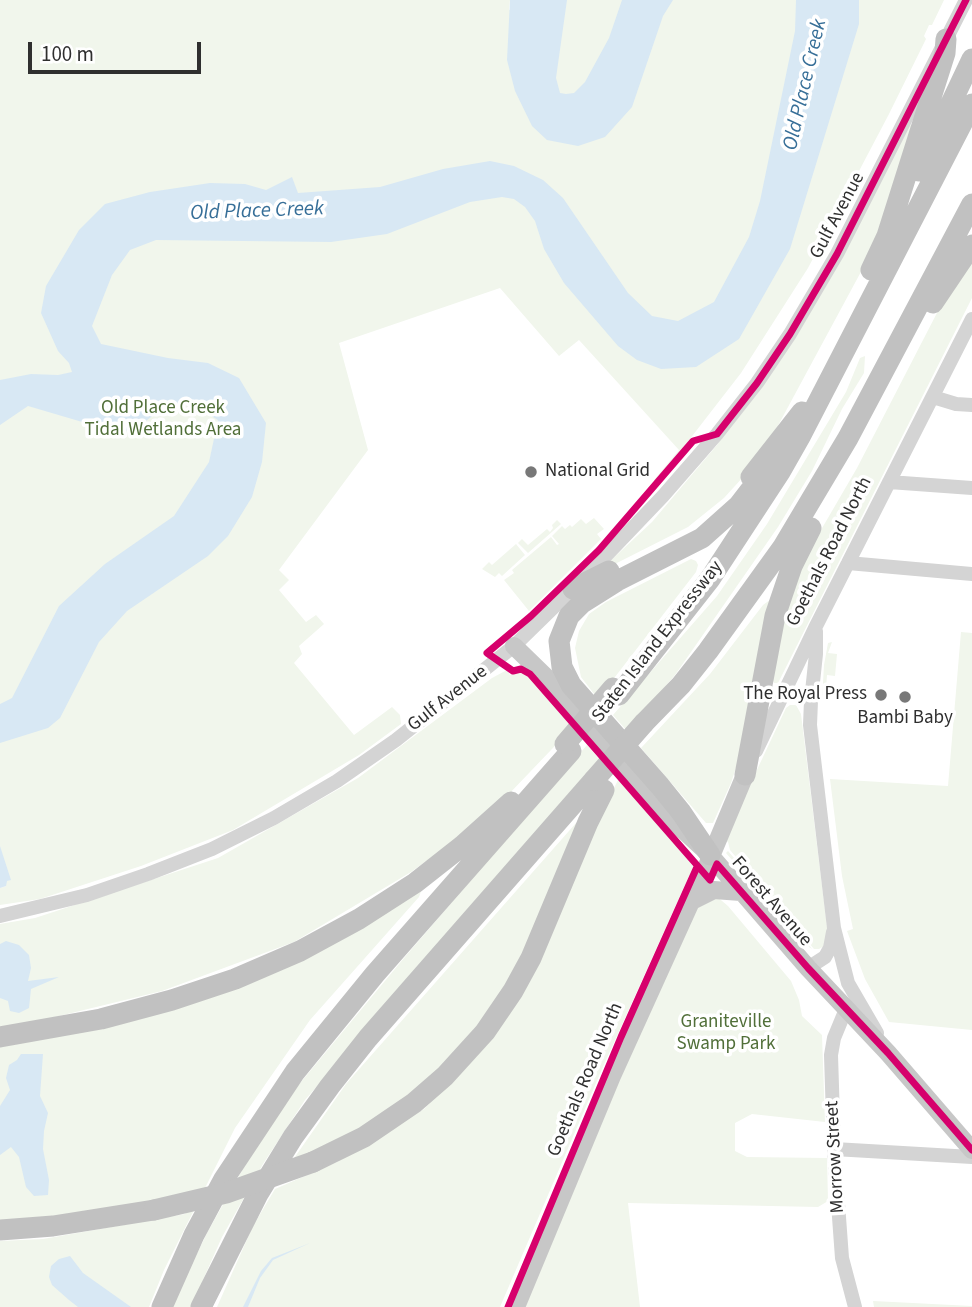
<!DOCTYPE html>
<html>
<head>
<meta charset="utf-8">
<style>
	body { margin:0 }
	#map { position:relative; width:972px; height:1307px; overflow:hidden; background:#fff; font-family:"Source Sans 3",sans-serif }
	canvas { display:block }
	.scale { position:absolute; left:28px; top:42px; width:173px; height:32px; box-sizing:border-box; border:4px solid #2f2f2f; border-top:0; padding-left:9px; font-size:21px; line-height:24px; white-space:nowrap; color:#2f2f2f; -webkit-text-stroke:5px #fff; paint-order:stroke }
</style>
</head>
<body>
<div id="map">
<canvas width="972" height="1307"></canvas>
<div class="scale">100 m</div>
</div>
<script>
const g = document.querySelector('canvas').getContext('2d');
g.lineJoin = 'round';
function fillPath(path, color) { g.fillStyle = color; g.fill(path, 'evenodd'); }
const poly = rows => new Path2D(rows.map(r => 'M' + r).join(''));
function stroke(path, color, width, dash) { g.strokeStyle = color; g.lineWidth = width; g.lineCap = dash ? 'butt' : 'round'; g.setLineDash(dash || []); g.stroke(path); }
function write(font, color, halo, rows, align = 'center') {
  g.font = font + ' "Source Sans 3",sans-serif'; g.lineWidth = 7; g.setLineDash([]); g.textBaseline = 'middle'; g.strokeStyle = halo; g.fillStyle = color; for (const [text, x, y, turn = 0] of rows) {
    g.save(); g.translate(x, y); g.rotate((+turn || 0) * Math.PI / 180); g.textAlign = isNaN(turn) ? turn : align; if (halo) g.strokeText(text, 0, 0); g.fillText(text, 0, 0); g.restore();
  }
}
fillPath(poly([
	[0,0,510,0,509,10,557,0,944,0,932,25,929,25,924,36,926,39,889,114,808,268,741,373,655,484,654,480,679,450,579,340,559,356,500,288,339,343,368,450,279,570,289,580,279,590,306,622,316,615,324,624,299,646,302,654,294,663,354,735,392,707,400,715,401,724,359,755,233,830,141,866,40,899,0,905,0,888,6,886,0,883],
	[909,123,913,128,883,231,774,433,754,465,724,498,688,527,609,567,607,564,652,522,717,445,776,362],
	[972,259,972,298,778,683,774,683,772,677,772,653,800,566,857,468,939,309],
	[865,356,864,373,842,409,812,471,778,527,675,675,627,731,613,715,717,596,767,524,846,392,860,358],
	[594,518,604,529,597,534,601,539,529,611,504,580,514,573,512,570,551,537,557,545,559,544,552,536,562,526,565,529,570,525,572,527,581,519,586,524],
	[557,520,561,524,528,553,518,543,522,539,528,545,547,529,550,532,553,528,552,525],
	[516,544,525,555,502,576,499,573,495,577,482,569,489,562,492,565],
	[691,559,696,561,698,565,696,572,598,699,581,677,575,648,579,631,589,614,606,602],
	[774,597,746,737,731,783,713,823,706,823,641,748,710,674,763,605],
	[961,632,972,633,972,1030,889,1022,865,979,847,931,853,929,842,876,830,779,948,786],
	[832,642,828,653,837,654,835,676,827,675,825,701,822,701,824,665,828,643],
	[507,670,510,675,519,671,525,672,573,727,486,818,411,872,294,942,162,991,18,1026,0,1028,0,924,35,918,218,858,358,778,492,678],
	[790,705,796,705,801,714,828,935,826,945,819,949,814,949,730,850,728,842,724,840,786,708],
	[587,745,600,760,305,1100,263,1164,222,1237,191,1307,171,1307,207,1233,249,1158,296,1088,404,958],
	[619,778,684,853,693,867,602,1069,500,1307,217,1307,253,1226,275,1189,337,1162,424,1109,487,1043],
	[576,823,581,825,503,997,418,1094,338,1144,290,1164,346,1084],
	[728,851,809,945,812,949,806,945,726,853],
	[423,886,419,897,310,1020,235,1128,164,1270,149,1307,0,1307,0,1241,43,1239,185,1214,198,1194,99,1212,0,1222,0,1046,129,1019],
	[715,895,728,906,791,981,799,1000,802,1016,822,1035,825,1122,752,1114,735,1123,735,1151,747,1157,827,1158,828,1201,818,1207,628,1203,640,1307,522,1307,693,907],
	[873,1301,972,1306,972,1307,874,1307]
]), '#f1f6ec');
fillPath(poly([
	[510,0,567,0,556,78,560,93,566,94,574,93,585,82,609,38,622,0,673,0,663,16,632,107,605,137,578,146,547,140,532,126,515,91,507,60],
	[796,0,859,0,859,24,790,249,739,339,696,367,661,369,637,360,618,346,564,283,544,249,535,221,525,207,514,199,502,197,470,202,387,234,331,242,156,240,130,250,112,275,92,326,101,344,168,358,208,363,239,378,266,423,262,462,252,497,228,536,208,556,127,611,99,642,60,718,48,728,0,743,0,704,12,698,59,606,105,564,174,516,209,462,218,420,191,404,159,411,139,426,106,438,106,431,89,424,28,406,0,425,0,380,31,374,58,375,72,372,69,363,58,351,41,313,46,286,79,230,105,204,150,192,210,183,245,184,266,190,292,177,298,193,380,187,443,169,490,161,514,166,543,180,563,198,628,293,652,316,678,321,714,302,749,237,760,201,795,31],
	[0,846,11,880,7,881,6,886,0,888],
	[6,941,19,945,29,955,31,968,28,981,59,977,31,989,29,1008,19,1013,10,1011,8,1001,0,998,0,944],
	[21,1054,43,1054,40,1096,48,1113,44,1131,43,1149,49,1180,48,1195,34,1196,26,1187,19,1157,11,1147,0,1155,0,1106,10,1090,6,1078,9,1065,17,1060],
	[310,1243,273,1260,260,1278,248,1307,243,1307,261,1271,272,1258],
	[70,1256,83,1273,131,1307,78,1307,69,1300,52,1285,49,1277,51,1266,59,1259]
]), '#d8e8f4');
stroke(poly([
	[933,397,956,404,972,405],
	[889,482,972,488],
	[848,563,972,574],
	[816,631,816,654,811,701,810,725,834,928,848,983,877,1033],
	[756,751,815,628,972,319],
	[0,916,87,895,148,874,212,849,274,818,337,781,396,740,514,646,600,562,663,496,717,434,757,383,790,334,837,254,966,0],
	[808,968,825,957,830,948,833,932],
	[846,1009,834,1038,831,1055,834,1149,842,1258,855,1307],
	[834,1149,972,1157]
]), '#d4d4d4', 14);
stroke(poly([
	[514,646,549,680,672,820,710,855,808,968,888,1053,972,1150],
	[690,902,714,890,741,892],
	[516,1307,612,1076,704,873,745,775]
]), '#c7c7c7', 18);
stroke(poly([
	[919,171,972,59],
	[871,270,887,236,945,53,946,39],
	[933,303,972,245],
	[751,477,802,412],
	[573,589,609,571],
	[619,695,710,579,780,472,801,435,972,104],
	[644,723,681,685,708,651,783,547,848,438,972,204],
	[745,775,775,616,792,566,811,528],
	[710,855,681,812,660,786,571,685,562,667,559,641,569,616,582,603,617,581,702,538,739,505,766,470],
	[0,1037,101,1019,172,1000,235,979,300,951,359,919,415,883,462,846,511,802],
	[313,1162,364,1137,414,1103,445,1076,485,1032,513,991,531,958,588,822,604,790],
	[0,1230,53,1226,154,1210],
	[162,1307,194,1235,224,1179,295,1072,375,974,571,751],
	[201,1307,258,1194,293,1137,330,1086,368,1038,594,780]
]), '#c1c1c1', 21);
stroke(poly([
	[565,744,613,688],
	[594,780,644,723],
	[154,1210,226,1193,313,1162]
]), '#c1c1c1', 21);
stroke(poly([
	[966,0,837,254,790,334,757,383,717,434,693,441,599,550,531,616,487,653,513,671,521,669,530,674,710,880,717,864,808,968,888,1053,972,1150],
	[508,1307,621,1037,697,867]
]), '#d6006c', 7);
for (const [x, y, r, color] of [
	[531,472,7,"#787878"],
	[881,695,7,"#787878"],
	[905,697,7,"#787878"]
]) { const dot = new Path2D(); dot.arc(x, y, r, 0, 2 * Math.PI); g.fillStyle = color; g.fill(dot); stroke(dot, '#fff', 2.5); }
write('19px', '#2f2f2f', '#fff', [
	["Gulf Avenue",838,216,-62],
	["Goethals Road North",830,552,-63],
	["Staten Island Expressway",658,642,-52],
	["Gulf Avenue",448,699,-38],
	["Forest Avenue",771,902,49],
	["Goethals Road North",586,1080,-67],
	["Morrow Street",836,1157,-93]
]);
write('19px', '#516f39', '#fff', [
	["Old Place Creek",163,409],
	["Tidal Wetlands Area",163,431],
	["Graniteville",726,1023],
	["Swamp Park",726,1045]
]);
write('19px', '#2f2f2f', '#fff', [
	["National Grid",545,472],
	["The Royal Press",867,695,"right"],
	["Bambi Baby",905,719,"center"]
], 'left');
write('italic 21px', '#376f98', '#fff', [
	["Old Place Creek",806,85,-77],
	["Old Place Creek",257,212,-2]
]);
</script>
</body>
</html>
